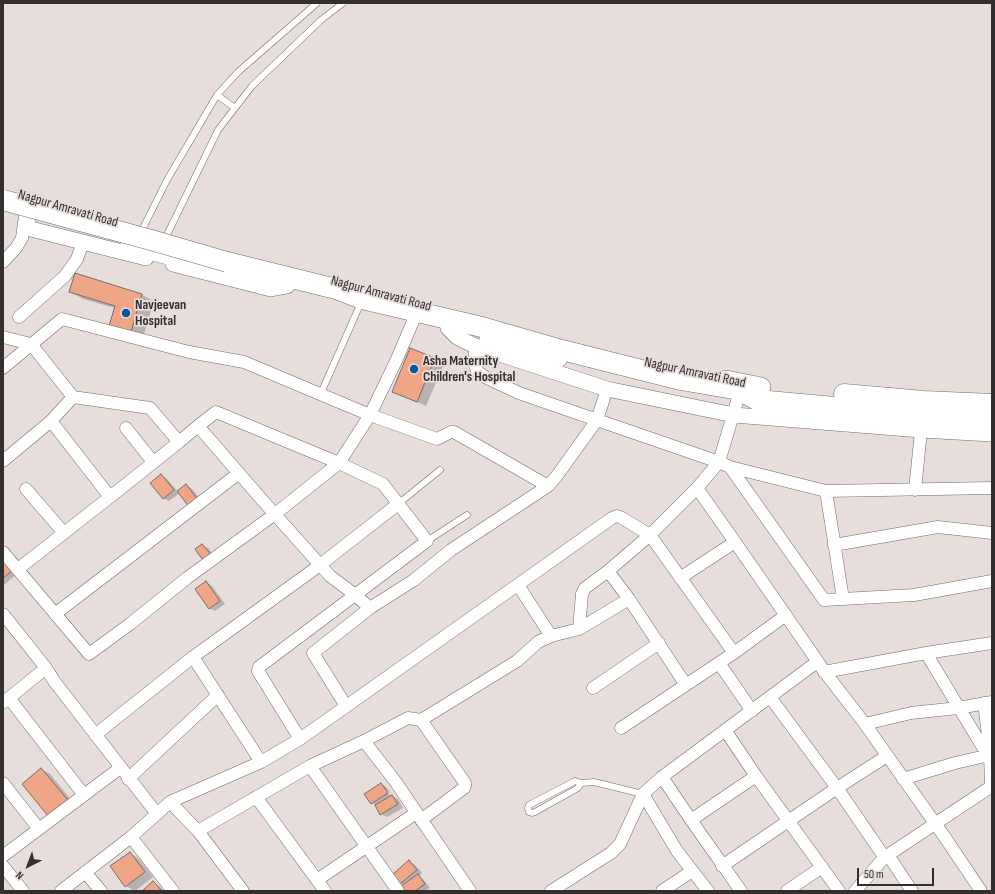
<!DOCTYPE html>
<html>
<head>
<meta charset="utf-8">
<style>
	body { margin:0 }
	#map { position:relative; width:995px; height:894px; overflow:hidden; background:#e7dedb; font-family:"Sofia Sans Condensed",sans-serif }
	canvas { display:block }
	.frame { position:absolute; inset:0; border:4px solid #332f2e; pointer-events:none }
	.north { position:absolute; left:8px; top:846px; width:40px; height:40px; -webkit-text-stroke:3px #e7dedb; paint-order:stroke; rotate:222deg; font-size:11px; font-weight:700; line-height:16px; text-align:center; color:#332f2e }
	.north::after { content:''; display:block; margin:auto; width:14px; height:18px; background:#332f2e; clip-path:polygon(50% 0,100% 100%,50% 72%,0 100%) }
	.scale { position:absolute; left:857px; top:868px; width:77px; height:18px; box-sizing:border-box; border:2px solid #332f2e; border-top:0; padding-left:5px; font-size:12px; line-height:14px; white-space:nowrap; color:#332f2e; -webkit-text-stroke:3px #e7dedb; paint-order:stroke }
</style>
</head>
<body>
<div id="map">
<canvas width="995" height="894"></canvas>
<div class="frame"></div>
<div class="north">N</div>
<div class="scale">50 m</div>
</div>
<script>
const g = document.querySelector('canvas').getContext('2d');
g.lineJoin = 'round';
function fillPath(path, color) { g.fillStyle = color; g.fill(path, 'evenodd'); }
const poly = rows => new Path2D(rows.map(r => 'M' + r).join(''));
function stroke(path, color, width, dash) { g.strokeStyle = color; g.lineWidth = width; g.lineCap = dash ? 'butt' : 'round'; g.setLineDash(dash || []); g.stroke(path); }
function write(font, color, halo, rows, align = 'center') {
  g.font = font + ' "Sofia Sans Condensed",sans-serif'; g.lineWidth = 3.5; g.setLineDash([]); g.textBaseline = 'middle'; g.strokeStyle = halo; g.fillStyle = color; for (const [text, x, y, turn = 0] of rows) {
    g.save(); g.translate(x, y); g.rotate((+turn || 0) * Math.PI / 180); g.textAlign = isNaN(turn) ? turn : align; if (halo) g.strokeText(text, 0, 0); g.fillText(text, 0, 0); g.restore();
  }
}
fillPath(poly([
	[76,275,142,295,154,301,143,338,122,332,115,308,83,299,71,292],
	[410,349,444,364,426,406,393,391],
	[161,475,167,479,178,492,186,485,192,489,203,503,180,493,169,501,163,498],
	[202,545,208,548,218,561,211,566],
	[3,561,18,573,4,585,3,585],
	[206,582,212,586,225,604,215,611,209,608],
	[41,769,50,774,76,806,58,821],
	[381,784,386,787,391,793,384,789,383,791,398,799,403,808,387,817,381,814,376,806,372,803],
	[130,853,138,858,153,877,135,891,126,886],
	[409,862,415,865,422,873,419,876,423,879,430,888,425,891,406,891,404,885,401,883],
	[153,882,159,886,164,891,143,891]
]), '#0003');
const building = poly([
	[75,273,142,294,131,332,109,326,115,306,69,292,75,273],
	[410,348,435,358,417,402,392,392,410,348],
	[161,474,174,490,163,499,150,483,161,474],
	[186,484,198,500,189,507,177,491,186,484],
	[202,544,213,557,205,563,195,549,202,544],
	[3,559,13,570,3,578,3,559],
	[206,581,220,601,209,609,195,589,206,581],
	[41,768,68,800,48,816,22,784,41,768],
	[381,783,388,793,371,804,364,794,381,783],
	[392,795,398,804,380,815,375,805,392,795],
	[130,852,145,872,125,887,110,866,130,852],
	[409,860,417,870,400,884,392,875,409,860],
	[418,874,425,884,415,891,405,891,401,886,418,874],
	[153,881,162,891,142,891,153,881]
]);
fillPath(building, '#efa686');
stroke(building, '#746c69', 1);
const service = poly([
	[217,95,235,108],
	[140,234,167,180,217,95,238,72,317,3],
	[164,241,218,130,252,86,321,20,343,3],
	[321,393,359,307],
	[398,504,440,470],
	[427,541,467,515],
	[575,781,581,783,578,788,535,812,532,813,529,812,528,808,529,805,575,781],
	[581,783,594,782,643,794]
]);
const minor = poly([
	[3,262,16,248,22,238,25,216],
	[19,317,65,276,77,259,83,242],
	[3,337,31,344,73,397,150,408,179,442,198,426,263,501,330,576,354,594,370,608],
	[3,368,62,319,189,352,244,362,370,415,396,361,414,319],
	[607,389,597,420,719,462,730,467,826,491,843,599],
	[51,421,73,397],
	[198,426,216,412,339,463,370,415,437,439,451,432,454,432,548,486],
	[126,428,153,462],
	[3,461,51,421,110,497,18,569],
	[730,467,824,600,914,595,992,581],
	[697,488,735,542,827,675,865,724,946,839,981,891],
	[26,489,64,533],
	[915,490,922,421],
	[826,491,992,488],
	[110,497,179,442],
	[834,545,938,527,992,533],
	[3,552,89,654,130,624,187,578,275,514,339,463,383,484,427,541,259,667,258,671,300,739],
	[680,578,735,542],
	[518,585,551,636],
	[3,614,46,668,54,681,157,814],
	[55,614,239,473],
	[579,629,582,594,585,588,608,571],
	[926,653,982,746,986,751,990,752],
	[719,663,752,711],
	[824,672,926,653,992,643],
	[686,685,629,599,608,571,650,535,734,653,786,615],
	[593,688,659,643],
	[770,697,837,788,885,858],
	[9,698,84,795],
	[4,702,46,668],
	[984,703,990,752,991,787],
	[346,706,313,653,370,608,414,580,451,550,548,486,556,477,597,420,519,393,485,377,477,371,475,365,475,346],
	[421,720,465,783,465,786,464,788,421,820],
	[865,724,911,713,958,708,992,702],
	[621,728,734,653],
	[725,730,756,776,839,891],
	[95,735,193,657],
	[364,741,395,781,470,891],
	[261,762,193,657,320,565,398,504],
	[310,766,398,891],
	[662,777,691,820,741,891],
	[128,779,218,695],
	[903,779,955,763,990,755],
	[3,783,39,829],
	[643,794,677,851,708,891],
	[256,797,325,891],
	[170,802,198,831,243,891],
	[691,820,756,776],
	[198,831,310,766,364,741,408,718,421,720,517,661,538,642,551,636,579,629,629,599],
	[131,837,173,891],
	[888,855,912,891],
	[3,856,120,768],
	[3,866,23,891],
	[722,866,837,788,887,756],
	[85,872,101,891],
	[317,880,416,813],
	[61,891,131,837,170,802,261,762,300,739,612,518,617,516,622,518,650,535,697,488,719,462,738,398],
	[551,891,611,853,620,844,643,794,662,777,817,662],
	[662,891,692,871],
	[787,891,822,867],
	[855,891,883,859,888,855,992,786]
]);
const tertiary = poly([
	[28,216,27,224,28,227,31,229,146,258],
	[173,264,271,289,287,286],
	[448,328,457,337,475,346,607,389,734,415,921,430,992,434]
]);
const primary = poly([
	[130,244,189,261],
	[489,339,558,358],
	[726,380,761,387]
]);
const trunk = poly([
	[227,262,336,289,362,299,482,327,562,350,681,380,739,390,757,400,923,415,992,419],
	[844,394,924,401,992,404]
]);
stroke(service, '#726a67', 7);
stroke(minor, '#726a67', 13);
stroke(tertiary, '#726a67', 16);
stroke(primary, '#726a67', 20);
stroke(trunk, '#726a67', 21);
stroke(service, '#fff', 6);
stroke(minor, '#fff', 12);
stroke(tertiary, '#fff', 15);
stroke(primary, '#fff', 19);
stroke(trunk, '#fff', 20);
const trunkBridge = poly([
	[3,200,151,240,227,262]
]);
stroke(trunkBridge, '#726a67', 21, []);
stroke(trunkBridge, '#fff', 20);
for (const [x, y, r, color] of [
	[126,313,5,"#0456a4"],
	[414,369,5,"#0456a4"]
]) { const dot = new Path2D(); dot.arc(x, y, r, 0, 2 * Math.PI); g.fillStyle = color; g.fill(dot); stroke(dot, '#e7dedb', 1.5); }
write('14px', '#332f2e', '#e7dedb', [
	["Nagpur Amravati Road",68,209,16],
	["Nagpur Amravati Road",381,294,15],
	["Nagpur Amravati Road",695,373,12]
]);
write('bold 14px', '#332f2e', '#e7dedb', [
	["Navjeevan",135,305],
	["Hospital",135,321],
	["Asha Maternity",423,361],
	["Children's Hospital",423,377]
], 'left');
</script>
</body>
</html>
